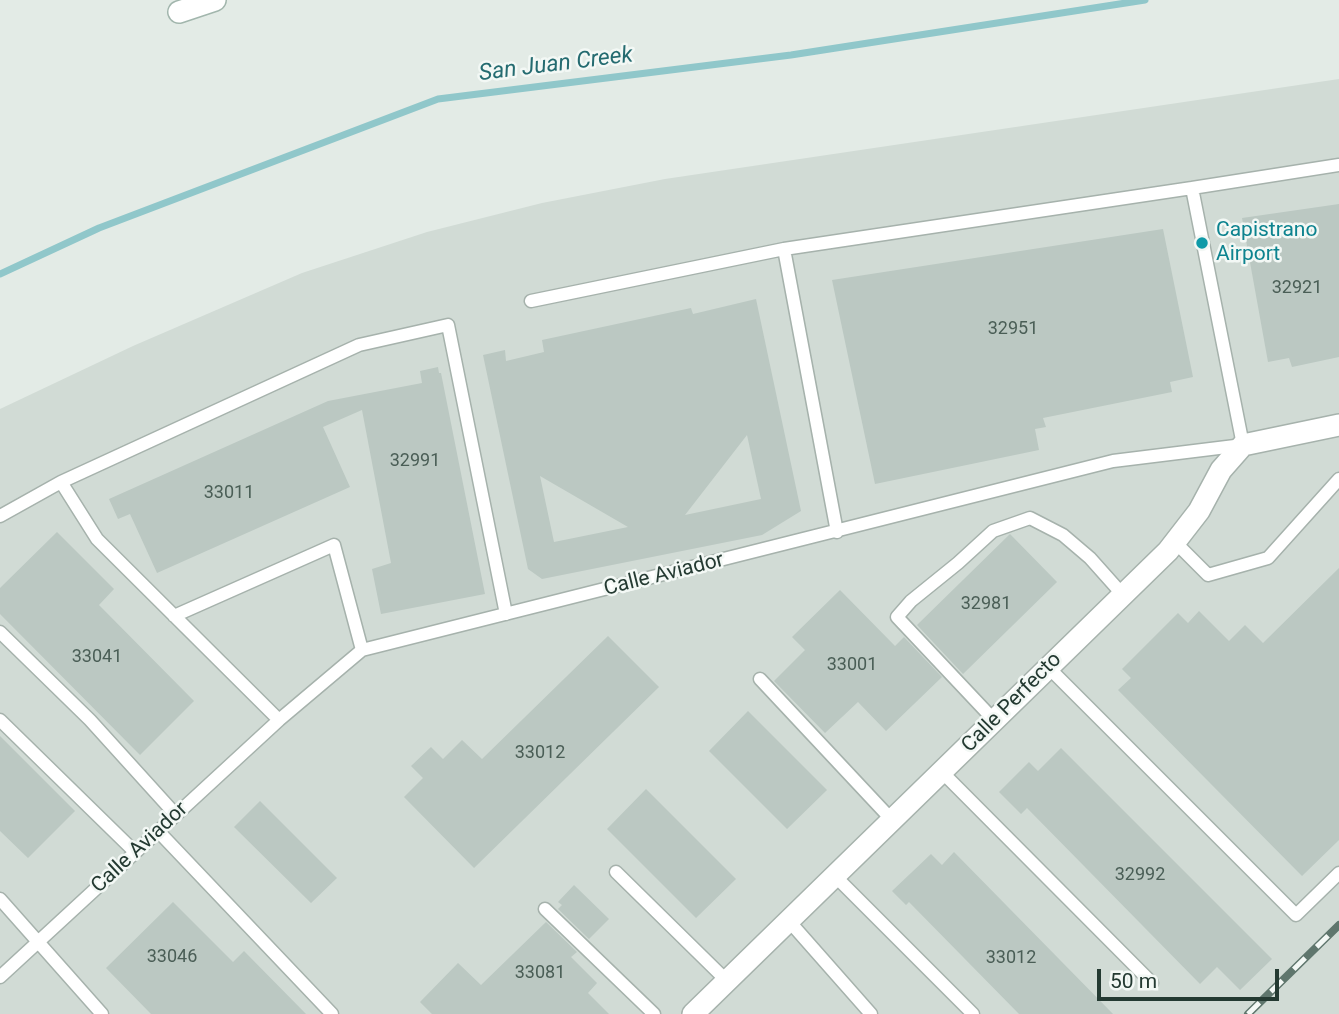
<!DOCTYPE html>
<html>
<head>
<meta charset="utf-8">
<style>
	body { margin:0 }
	#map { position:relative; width:1339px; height:1014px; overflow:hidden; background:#e3ebe6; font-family:Roboto,sans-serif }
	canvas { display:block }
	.scale { position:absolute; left:1097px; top:969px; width:182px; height:32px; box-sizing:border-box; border:4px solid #243a32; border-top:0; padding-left:9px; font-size:21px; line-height:24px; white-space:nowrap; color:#243a32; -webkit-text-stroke:5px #f3f8f5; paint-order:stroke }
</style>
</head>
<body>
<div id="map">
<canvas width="1339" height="1014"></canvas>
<div class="scale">50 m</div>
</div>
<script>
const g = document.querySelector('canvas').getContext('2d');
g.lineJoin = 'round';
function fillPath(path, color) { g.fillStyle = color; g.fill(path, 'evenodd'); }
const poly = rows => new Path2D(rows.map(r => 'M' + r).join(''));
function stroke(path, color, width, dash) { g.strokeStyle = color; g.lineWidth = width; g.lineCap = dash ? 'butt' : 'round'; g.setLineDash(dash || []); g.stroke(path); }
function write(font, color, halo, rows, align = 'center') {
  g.font = font + ' Roboto,sans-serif'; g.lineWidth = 5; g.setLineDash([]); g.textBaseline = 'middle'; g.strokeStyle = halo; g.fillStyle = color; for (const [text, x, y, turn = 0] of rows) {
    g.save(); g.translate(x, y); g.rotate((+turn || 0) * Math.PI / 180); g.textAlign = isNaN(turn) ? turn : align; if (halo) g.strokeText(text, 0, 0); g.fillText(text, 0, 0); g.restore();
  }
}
fillPath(poly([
	[1339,79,1339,1014,0,1014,0,409,133,346,302,273,427,232,542,203,665,179]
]), '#d1dbd5');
stroke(poly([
	[0,274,99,228,438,99,791,55,1145,0]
]), '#90c7ca', 7);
fillPath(poly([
	[1339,204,1339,357,1292,367,1289,358,1268,362,1242,218],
	[1163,229,1193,377,1170,382,1172,392,1043,418,1046,427,1035,429,1039,450,875,484,832,280],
	[756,299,801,511,762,535,542,579,528,569,483,355,505,350,506,361,544,352,542,340,691,308,693,314],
	[747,435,761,499,685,515],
	[540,476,628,527,554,542],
	[438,367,439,373,441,373,485,594,381,614,372,569,391,563,362,410,323,427,350,487,157,573,130,514,118,519,109,499,328,401,422,383,420,371],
	[57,532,114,589,99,605,194,701,140,755,0,614,0,588],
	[1010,534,1057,582,963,674,917,625],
	[1339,568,1339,840,1302,876,1118,690,1131,678,1122,669,1178,613,1188,623,1199,611,1229,641,1245,625,1263,643],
	[840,590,895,646,904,637,942,677,886,731,858,702,825,733,774,681,805,650,792,637],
	[608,636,659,687,474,868,404,797,423,778,411,766,431,747,443,759,462,740,482,759],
	[748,711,827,790,787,829,709,751],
	[0,736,75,811,28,858,0,831],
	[1061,748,1272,959,1240,990,1217,967,1200,984,1027,808,1021,814,999,792,1029,762,1038,771],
	[646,789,736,879,696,918,607,829],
	[260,801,337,878,311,903,234,827],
	[954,852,1113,1014,1019,1014,909,902,906,905,892,891,931,854,942,865],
	[574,885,609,919,589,939,558,909,562,905,558,902],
	[173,902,233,962,244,951,306,1014,151,1014,106,968],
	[546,922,577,952,571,957,597,983,588,993,609,1014,432,1014,420,1002,458,963,481,985]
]), '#bbc8c2');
const lane = poly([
	[531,301,784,249],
	[0,516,61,482],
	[837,532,784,249,1192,188],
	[1175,542,1208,575,1268,558,1339,479],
	[174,616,334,545,362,650,1113,461,1243,445,1192,188,1339,165],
	[0,632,90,720,176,815],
	[1048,667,1296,915,1339,873],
	[760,679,892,820],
	[0,720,135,852],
	[279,720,97,539,61,482,359,345,448,325,506,614],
	[994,720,897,617,911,601,958,563,993,531,1030,518,1063,535,1090,558,1123,595],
	[942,772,1152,983],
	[158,831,332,1014],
	[616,872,727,981],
	[835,876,973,1014],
	[0,899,102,1014],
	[545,909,654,1014],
	[789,921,871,1014],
	[0,977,279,720,362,650]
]);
const street = poly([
	[693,1014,1168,551,1199,511,1221,470,1243,445,1339,425]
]);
const secondary = poly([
	[179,12,215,0]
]);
stroke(lane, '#a6b2ac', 15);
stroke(street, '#a6b2ac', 24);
stroke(secondary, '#a2b6ad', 24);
stroke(lane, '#fff', 12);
stroke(street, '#fff', 21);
stroke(secondary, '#fff', 21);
const rail = poly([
	[1248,1014,1339,925]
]);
stroke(rail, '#5f766d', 8);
stroke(rail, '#f3f8f5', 5, [16]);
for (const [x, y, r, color] of [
	[1202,243,7,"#0f9aa8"]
]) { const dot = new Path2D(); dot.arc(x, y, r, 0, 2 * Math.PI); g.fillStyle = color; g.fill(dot); stroke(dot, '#f3f8f5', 2.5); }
write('18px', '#4a5e56', null, [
	["32921",1297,288],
	["32951",1013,329],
	["32991",415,461],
	["33011",229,493],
	["32981",986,604],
	["33041",97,657],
	["33001",852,665],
	["33012",540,753],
	["32992",1140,875],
	["33046",172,957],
	["33012",1011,958],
	["33081",540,973]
]);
write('21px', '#0d838f', '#f3f8f5', [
	["Capistrano",1216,231],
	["Airport",1216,255]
], 'left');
write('21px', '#243a32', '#f3f8f5', [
	["Calle Aviador",664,575,-14],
	["Calle Perfecto",1012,703,-45],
	["Calle Aviador",140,848,-43]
]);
write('italic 23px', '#246b70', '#f3f8f5', [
	["San Juan Creek",556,65,-7]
]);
</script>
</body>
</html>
